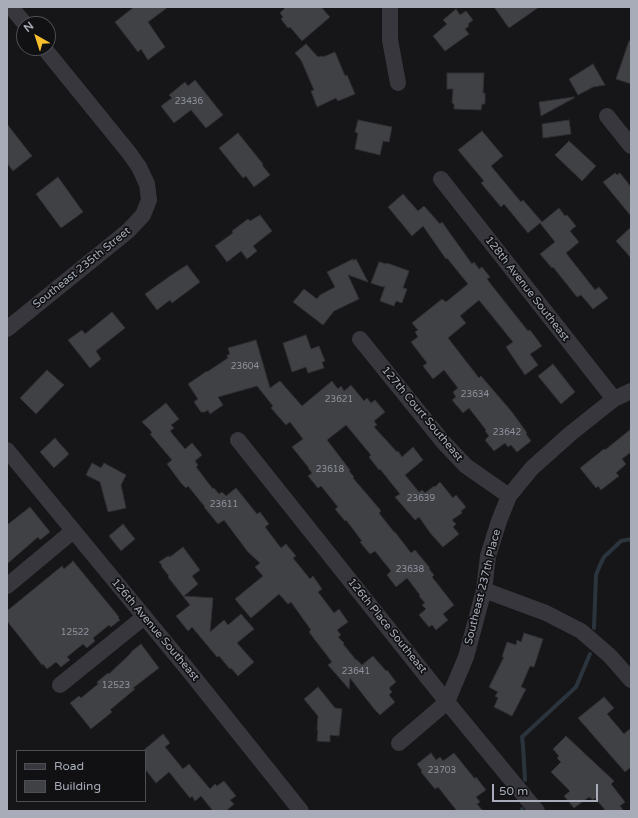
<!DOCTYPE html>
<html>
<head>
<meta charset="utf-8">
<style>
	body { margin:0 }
	#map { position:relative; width:638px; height:818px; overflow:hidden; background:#161618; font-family:"Varela Round",sans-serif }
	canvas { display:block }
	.frame { position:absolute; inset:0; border:8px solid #a7acb8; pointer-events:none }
	.legend { position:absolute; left:16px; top:750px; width:130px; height:52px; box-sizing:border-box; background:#111113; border:1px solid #4d4f55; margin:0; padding:5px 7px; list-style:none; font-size:12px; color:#a7acb8 }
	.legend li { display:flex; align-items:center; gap:8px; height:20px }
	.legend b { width:20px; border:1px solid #4d4f55 }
	.north { position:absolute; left:16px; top:16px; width:40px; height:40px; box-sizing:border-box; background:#111113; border:1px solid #4d4f55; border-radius:50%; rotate:321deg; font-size:11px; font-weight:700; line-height:16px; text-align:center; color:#a7acb8 }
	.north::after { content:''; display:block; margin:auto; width:14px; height:18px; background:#f9be2c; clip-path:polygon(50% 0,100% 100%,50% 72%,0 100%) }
	.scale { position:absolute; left:492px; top:784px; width:106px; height:18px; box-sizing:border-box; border:2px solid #a7acb8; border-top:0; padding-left:5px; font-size:12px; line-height:14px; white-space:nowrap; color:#a7acb8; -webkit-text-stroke:3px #111113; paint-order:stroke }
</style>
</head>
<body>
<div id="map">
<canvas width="638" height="818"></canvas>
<div class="frame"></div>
<ul class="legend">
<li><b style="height:5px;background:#37373d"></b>Road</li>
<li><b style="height:11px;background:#404145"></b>Building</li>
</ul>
<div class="north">N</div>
<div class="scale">50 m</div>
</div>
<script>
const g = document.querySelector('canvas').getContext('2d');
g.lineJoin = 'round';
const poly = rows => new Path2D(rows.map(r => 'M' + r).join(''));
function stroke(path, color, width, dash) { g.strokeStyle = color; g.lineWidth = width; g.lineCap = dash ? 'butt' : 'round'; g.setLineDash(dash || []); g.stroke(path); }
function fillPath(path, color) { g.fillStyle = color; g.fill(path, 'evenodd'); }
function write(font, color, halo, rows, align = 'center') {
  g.font = font + ' "Varela Round",sans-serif'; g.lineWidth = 3.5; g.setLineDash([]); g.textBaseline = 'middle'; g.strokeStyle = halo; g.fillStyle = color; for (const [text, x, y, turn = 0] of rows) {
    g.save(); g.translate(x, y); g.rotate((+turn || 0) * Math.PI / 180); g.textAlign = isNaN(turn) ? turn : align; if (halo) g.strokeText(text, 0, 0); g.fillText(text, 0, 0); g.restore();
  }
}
stroke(poly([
	[594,628,596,575,600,565,604,557,621,541,631,539],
	[525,780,523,746,522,737,576,687,590,654],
	[522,811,522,809]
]), '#2b343c', 4);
const building = poly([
	[134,7,168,7,148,22,165,47,148,60,141,49,138,52,115,22,134,7],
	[286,7,321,7,330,17,302,41,290,27,288,28,281,19,283,17,280,13,286,7],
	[494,7,539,7,509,28,494,7],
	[456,9,460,15,466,11,473,20,468,24,469,26,465,29,469,34,445,51,433,36,447,24,443,20,456,9],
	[629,41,631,42,631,84,616,79,629,41],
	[306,44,318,57,322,56,323,57,335,52,345,76,347,75,355,94,338,101,336,98,317,107,311,91,314,90,301,60,295,53,306,44],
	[593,64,605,85,593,87,578,95,569,79,593,64],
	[447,73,484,73,483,93,485,93,485,104,482,104,481,110,454,109,454,104,452,103,453,89,447,89,447,73],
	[195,80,223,115,206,128,191,110,174,123,161,106,172,98,169,95,185,82,188,86,195,80],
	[574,97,574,98,541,116,539,102,574,97],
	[358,120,392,127,389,142,383,141,380,155,355,149,358,133,355,132,358,120],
	[569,120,571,134,543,138,542,124,569,120],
	[7,124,32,156,13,171,7,163,7,124],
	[482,131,503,156,491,166,521,202,523,200,542,222,559,208,565,216,567,215,576,226,570,231,579,242,566,253,595,290,599,287,608,298,593,309,581,295,577,297,553,267,552,268,540,254,555,242,540,223,528,233,504,204,501,207,481,183,484,181,458,150,482,131],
	[238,133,263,164,262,165,270,175,254,187,246,176,243,178,219,148,238,133],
	[569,141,596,166,582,181,555,155,569,141],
	[615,173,617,175,620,173,631,187,631,216,603,182,615,173],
	[58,177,83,212,61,228,36,194,58,177],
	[403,194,418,211,424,206,440,224,442,222,472,264,474,262,479,269,482,267,490,277,487,279,493,287,528,331,530,330,542,346,530,354,538,365,525,375,506,347,513,342,479,300,460,316,466,323,448,338,479,378,481,376,512,412,527,433,526,434,531,441,517,452,511,445,508,447,505,443,494,451,485,440,489,436,485,431,486,430,469,408,463,413,452,400,456,397,453,392,458,388,444,370,433,379,423,366,427,363,411,342,418,337,415,332,418,330,412,323,442,299,446,302,468,284,447,258,446,259,423,226,412,236,388,207,403,194],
	[260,215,272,231,253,246,257,251,247,259,241,251,227,262,215,246,233,233,232,231,248,219,250,221,260,215],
	[631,227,631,258,616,241,631,227],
	[353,259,353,261,356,259,368,282,348,275,359,299,334,311,323,325,293,302,304,289,317,299,320,295,335,287,327,272,353,259],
	[379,262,387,264,387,263,409,271,403,288,407,289,402,303,396,301,394,306,380,301,385,286,383,287,371,283,379,262],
	[187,265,200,282,172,303,170,300,157,310,145,294,170,276,187,265],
	[112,312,125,328,96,351,101,359,90,368,68,340,82,330,85,334,112,312],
	[306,335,311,349,319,346,325,361,322,362,324,368,308,373,306,367,292,372,283,343,306,335],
	[256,340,270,388,280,381,302,406,332,381,338,389,341,386,344,391,351,385,364,401,367,398,371,403,375,400,385,412,374,421,377,425,374,427,397,452,398,451,402,457,413,447,423,460,405,475,419,492,422,490,425,493,434,486,435,487,440,482,453,498,456,495,466,507,461,511,462,513,452,520,456,524,453,527,459,534,443,547,431,534,419,517,415,520,395,497,400,494,380,469,379,470,369,457,371,455,346,425,327,440,350,470,349,471,354,477,353,478,377,506,381,511,379,513,394,532,395,532,411,553,415,550,430,568,429,569,434,575,432,577,454,605,443,614,448,620,436,630,432,625,429,627,419,615,426,609,422,605,425,603,419,596,420,595,407,578,396,587,387,575,391,571,375,551,370,554,360,542,362,541,346,520,345,521,335,509,338,507,321,486,318,488,308,476,312,473,308,468,309,468,292,447,303,439,290,422,286,425,271,408,273,406,257,386,218,397,223,405,210,414,208,410,205,412,201,412,194,402,198,399,188,384,207,371,207,372,228,358,227,355,230,354,228,348,256,340],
	[553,364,575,392,561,404,538,376,553,364],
	[47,370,64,385,36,414,20,398,47,370],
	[166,403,179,419,171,425,174,428,170,431,185,449,192,443,202,455,195,461,198,465,196,467,213,489,214,488,219,494,222,492,226,496,236,488,257,514,260,512,269,524,265,527,281,548,286,544,296,556,293,558,310,579,313,576,322,589,318,592,334,613,339,609,348,622,337,630,341,635,338,637,344,643,343,644,356,660,357,660,362,665,373,656,386,671,387,670,396,682,389,688,392,692,389,695,395,702,380,715,375,710,350,678,349,689,328,665,332,662,309,632,311,630,291,602,288,604,279,594,251,618,235,599,263,576,255,567,260,563,248,552,224,520,218,524,204,507,205,507,188,486,186,488,181,483,167,464,172,460,150,434,152,433,150,430,142,422,166,403],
	[631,429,631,452,622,459,626,464,616,473,619,476,601,490,598,486,596,488,580,468,604,449,605,450,631,429],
	[55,438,69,454,54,468,40,452,55,438],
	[92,463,101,468,104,463,126,475,121,485,126,508,108,512,100,482,86,475,92,463],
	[30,507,50,532,40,540,38,537,7,564,7,525,30,507],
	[123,524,135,539,121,551,109,536,123,524],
	[183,547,200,570,192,576,198,584,184,596,213,598,210,632,224,620,228,625,241,614,254,629,237,643,254,662,238,676,231,668,230,669,219,656,217,657,192,627,188,631,176,616,190,605,168,577,169,576,161,566,162,565,159,562,168,556,170,557,183,547],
	[73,561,119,617,118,618,120,620,111,627,109,625,93,638,95,641,87,648,83,644,67,657,70,660,61,667,56,662,47,669,43,664,42,665,7,621,7,611,62,566,64,569,73,561],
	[524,633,543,639,534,667,530,666,521,687,526,689,512,716,494,707,498,698,495,696,498,692,489,687,504,657,502,657,507,642,516,645,517,640,521,642,524,633],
	[141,644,159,668,133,688,135,689,110,710,112,712,91,729,70,703,79,696,81,698,98,684,97,682,108,673,109,674,131,653,131,652,141,644],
	[318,687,335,708,342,709,339,736,330,735,330,742,317,741,318,730,317,730,318,716,304,699,318,687],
	[604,697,614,708,607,714,624,734,631,728,631,767,625,772,578,718,604,697],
	[163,734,170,743,165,747,183,769,189,764,210,789,215,784,217,786,224,781,236,796,230,800,234,804,226,811,213,811,201,796,195,801,192,796,190,798,169,772,156,783,145,769,145,749,163,734],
	[566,736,614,781,611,784,625,802,620,806,624,811,606,811,595,798,593,800,589,797,574,808,564,796,570,791,551,772,561,762,557,758,559,756,553,749,566,736],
	[431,753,436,760,440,757,443,761,454,753,475,779,476,777,486,790,476,797,480,802,477,804,483,811,457,811,438,787,435,789,421,772,422,771,417,764,431,753]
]);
fillPath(building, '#404145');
stroke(building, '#303034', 1);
stroke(poly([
	[11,7,25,24],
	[390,7,390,40,398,83],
	[607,116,631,146],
	[441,179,614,399],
	[7,329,128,231,143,215,149,200,147,184,139,167,130,154,44,48],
	[360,339,444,443,466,466,509,496],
	[238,440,447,702,537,811],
	[7,450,189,671,301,811],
	[7,586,73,531],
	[484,590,546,613,581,631,610,656,631,680],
	[60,685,144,617],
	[399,743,447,702,466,657,484,590,488,556,499,521,509,496,532,468,570,434,614,399,631,391]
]), '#37373d', 16);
write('9px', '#8d919b', null, [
	["23436",189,102],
	["23604",245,367],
	["23634",475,395],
	["23621",339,400],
	["23642",507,433],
	["23618",330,470],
	["23639",421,499],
	["23611",224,505],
	["23638",410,570],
	["12522",75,633],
	["23641",356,672],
	["12523",116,686],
	["23703",442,771]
]);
write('11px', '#a7acb8', '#111113', [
	["Southeast 235th Street",82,268,-39],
	["128th Avenue Southeast",527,289,52],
	["127th Court Southeast",422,414,50],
	["Southeast 237th Place",483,587,-76],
	["126th Place Southeast",387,626,51],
	["126th Avenue Southeast",155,630,50]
]);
</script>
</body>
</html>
